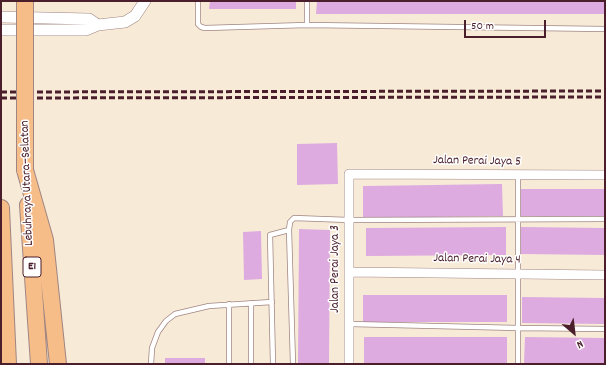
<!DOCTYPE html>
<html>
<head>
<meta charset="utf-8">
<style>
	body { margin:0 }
	#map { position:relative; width:606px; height:365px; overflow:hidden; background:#f7ebd8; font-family:Dekko,sans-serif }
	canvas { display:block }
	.frame { position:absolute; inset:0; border:2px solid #4a1f2b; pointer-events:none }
	.north { position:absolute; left:554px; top:313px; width:40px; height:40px; -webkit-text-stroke:3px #fff; paint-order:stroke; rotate:152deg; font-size:11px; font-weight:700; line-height:16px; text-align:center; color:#4a1f2b }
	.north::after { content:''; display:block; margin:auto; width:14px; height:18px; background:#4a1f2b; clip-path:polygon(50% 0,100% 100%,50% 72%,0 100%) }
	.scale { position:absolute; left:464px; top:20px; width:82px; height:18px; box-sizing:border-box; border:2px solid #4a1f2b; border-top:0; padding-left:5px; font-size:12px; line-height:14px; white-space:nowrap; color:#4a1f2b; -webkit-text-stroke:3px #fff; paint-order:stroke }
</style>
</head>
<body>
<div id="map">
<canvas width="606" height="365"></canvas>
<div class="frame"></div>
<div class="north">N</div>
<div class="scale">50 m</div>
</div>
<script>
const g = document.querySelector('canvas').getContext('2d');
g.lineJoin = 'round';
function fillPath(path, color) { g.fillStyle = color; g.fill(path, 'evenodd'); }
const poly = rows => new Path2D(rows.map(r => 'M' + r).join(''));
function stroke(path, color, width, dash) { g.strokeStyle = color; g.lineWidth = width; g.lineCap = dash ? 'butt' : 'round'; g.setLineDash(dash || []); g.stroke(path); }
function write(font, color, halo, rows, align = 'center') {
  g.font = font + ' Dekko,sans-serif'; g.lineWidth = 3; g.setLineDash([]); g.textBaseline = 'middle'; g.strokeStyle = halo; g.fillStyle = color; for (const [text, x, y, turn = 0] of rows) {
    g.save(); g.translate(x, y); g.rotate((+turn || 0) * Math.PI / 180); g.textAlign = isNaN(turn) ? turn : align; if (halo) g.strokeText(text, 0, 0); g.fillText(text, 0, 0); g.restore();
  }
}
fillPath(poly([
	[210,1,296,1,296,9,209,9],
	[317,1,605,1,605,14,316,14],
	[337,143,338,184,297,185,297,144],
	[502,184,503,216,363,218,363,186],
	[521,189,605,189,605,216,521,216],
	[506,227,506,255,366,256,366,228],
	[521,227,605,228,605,255,521,254],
	[299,229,330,230,329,364,298,364],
	[261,231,262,279,244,280,243,232],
	[363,295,507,295,507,322,363,322],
	[522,297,605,298,605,324,522,323],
	[364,337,507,337,507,363,364,364],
	[525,337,605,338,605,364,524,363],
	[165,358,205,358,205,364,165,364]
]), '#ddabe0');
const service = poly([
	[198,1,198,24,201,27,205,28,307,25,605,29],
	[307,25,307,1],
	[518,176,518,364],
	[251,303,251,364],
	[229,304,229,364],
	[350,324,518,328,605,329],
	[151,364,152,348,158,332,166,321,175,314,209,306,272,302],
	[273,364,270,235,289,230],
	[293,364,289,230,290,222,294,218,349,220,605,219]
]);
const minor = poly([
	[349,272,605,275],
	[349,364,349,174,605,175]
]);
const tertiary = poly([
	[1,17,89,19,98,25],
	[1,30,86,30,98,25,125,22,135,16,145,1]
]);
const motorway = poly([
	[25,170,45,240,58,364],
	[28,205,39,364],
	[1,208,8,364]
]);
stroke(service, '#a08582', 6);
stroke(minor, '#a08582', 10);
stroke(tertiary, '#a08582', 12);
stroke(motorway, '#a08582', 18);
stroke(service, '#fff', 4.5);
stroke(minor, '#fff', 9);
stroke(tertiary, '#fff', 11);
stroke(motorway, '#f7bd88', 16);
stroke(poly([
	[1,92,605,91],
	[1,98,605,97]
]), '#4a1f2b', 3, [6, 3]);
const motorwayBridge = poly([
	[25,1,25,170]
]);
stroke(motorwayBridge, '#a08582', 18, []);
stroke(motorwayBridge, '#f7bd88', 16);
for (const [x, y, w] of [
	[32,267,18]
]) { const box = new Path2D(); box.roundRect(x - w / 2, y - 10, w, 20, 3); g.fillStyle = '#fff'; g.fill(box); stroke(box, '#4a1f2b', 1); }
write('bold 12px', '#4a1f2b', null, [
	["E1",32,267]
]);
write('13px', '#4a1f2b', '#fff', [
	["Jalan Perai Jaya 5",477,162,1],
	["Lebuhraya Utara–Selatan",28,183,-92],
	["Jalan Perai Jaya 4",477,260,1],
	["Jalan Perai Jaya 3",336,269,-90]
]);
</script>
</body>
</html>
